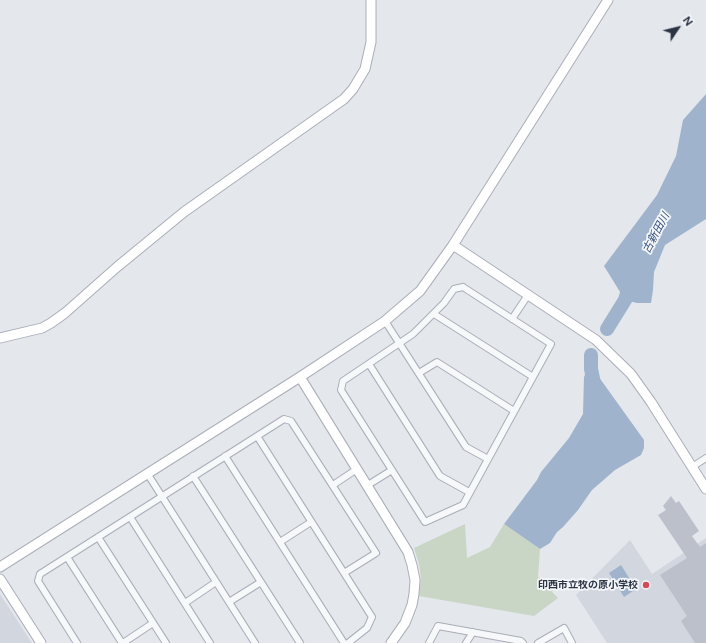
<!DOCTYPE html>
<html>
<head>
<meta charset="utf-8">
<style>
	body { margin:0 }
	#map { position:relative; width:706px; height:643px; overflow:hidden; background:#e4e7ec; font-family:"Public Sans",sans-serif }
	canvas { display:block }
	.north { position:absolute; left:658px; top:8px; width:40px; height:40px; -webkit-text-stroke:3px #f4f6f9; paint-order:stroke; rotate:55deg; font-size:11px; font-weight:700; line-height:16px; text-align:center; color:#2b3445 }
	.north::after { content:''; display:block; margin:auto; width:14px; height:18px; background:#2b3445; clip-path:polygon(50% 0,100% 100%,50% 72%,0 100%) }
</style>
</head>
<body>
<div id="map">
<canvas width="706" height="643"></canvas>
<div class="north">N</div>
</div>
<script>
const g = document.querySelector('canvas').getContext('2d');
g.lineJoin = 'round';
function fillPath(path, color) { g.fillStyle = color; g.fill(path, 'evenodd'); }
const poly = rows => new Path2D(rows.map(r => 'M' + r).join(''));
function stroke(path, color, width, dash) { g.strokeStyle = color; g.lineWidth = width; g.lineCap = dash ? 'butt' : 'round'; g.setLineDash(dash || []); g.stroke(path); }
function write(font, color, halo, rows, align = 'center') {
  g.font = font + ' "Public Sans","Noto Sans JP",sans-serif'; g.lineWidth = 3.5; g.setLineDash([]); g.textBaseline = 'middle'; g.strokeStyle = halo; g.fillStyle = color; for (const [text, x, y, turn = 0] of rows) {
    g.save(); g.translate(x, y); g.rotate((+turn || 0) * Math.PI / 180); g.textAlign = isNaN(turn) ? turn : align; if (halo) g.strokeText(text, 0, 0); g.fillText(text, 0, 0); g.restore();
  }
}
fillPath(poly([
	[706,538,706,643,607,643,576,595,630,540,652,574],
	[0,594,32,643,0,643]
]), '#d2d6de');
fillPath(poly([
	[465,524,467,558,490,547,504,524,540,549,538,577,558,598,534,616,419,596,421,578,419,564,414,548]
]), '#c9d6c5');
fillPath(poly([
	[706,94,706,219,665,245,654,272,653,290,651,303,637,303,625,300,604,266,657,195,676,156,683,120],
	[591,369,601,380,644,440,644,448,641,455,615,470,592,490,578,510,563,527,557,532,550,543,540,549,504,524,537,480,541,472,569,438,583,414,584,377,587,370],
	[621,565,636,589,624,597,609,573]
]), '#9fb4cc');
stroke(poly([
	[607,329,625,300,630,283],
	[591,355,591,369,595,388]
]), '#9fb4cc', 14);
fillPath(poly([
	[671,496,676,503,679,501,699,531,692,536,700,547,706,543,706,643,695,643,681,621,687,616,660,575,687,558,658,515,666,510,663,506]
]), '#bbc0ca');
const street = poly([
	[463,287,551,344,463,505,425,522,341,390,343,381,413,334,444,303,454,289,463,287],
	[434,314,533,377],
	[512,319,528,295],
	[385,321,466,447,488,459],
	[369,364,440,476,469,492],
	[419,373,437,362,514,411],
	[257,436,372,617,367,628,348,643],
	[225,456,344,643],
	[692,467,706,458],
	[147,473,255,643],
	[193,476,300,643],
	[333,485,357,469],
	[368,485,392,470],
	[130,517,210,643],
	[98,537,166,643],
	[280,542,311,522],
	[67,557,122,643],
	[229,602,261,582],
	[185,603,216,582],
	[77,643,38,581,40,574,284,419,291,421,376,553,344,573],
	[123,643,153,623],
	[429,643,438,626,521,641,523,643],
	[466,643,473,632],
	[538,643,564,628,572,643]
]);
const secondary = poly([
	[453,245,596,340,631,374,651,402,706,489],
	[0,338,42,328,51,323,65,313,117,267,184,212,344,99,353,89,365,69,371,42,371,0],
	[300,377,408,552,412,565,415,580,414,594,412,605,405,623,391,643],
	[0,567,300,377,385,321,420,291,453,245,608,0],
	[0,579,41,643]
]);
stroke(street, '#a9aeb7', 8);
stroke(secondary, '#a9aeb7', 11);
stroke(street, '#f7f8fa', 6);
stroke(secondary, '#fff', 9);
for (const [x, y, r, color] of [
	[646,585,4,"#d1495b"]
]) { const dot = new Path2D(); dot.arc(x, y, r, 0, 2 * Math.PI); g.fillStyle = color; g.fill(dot); stroke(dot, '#f4f6f9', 1.5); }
write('bold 10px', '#2b3445', '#f4f6f9', [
	["印西市立牧の原小学校",638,585]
], 'right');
write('italic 11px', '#34527a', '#f4f6f9', [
	["古新田川",656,233,-62]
]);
</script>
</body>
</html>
